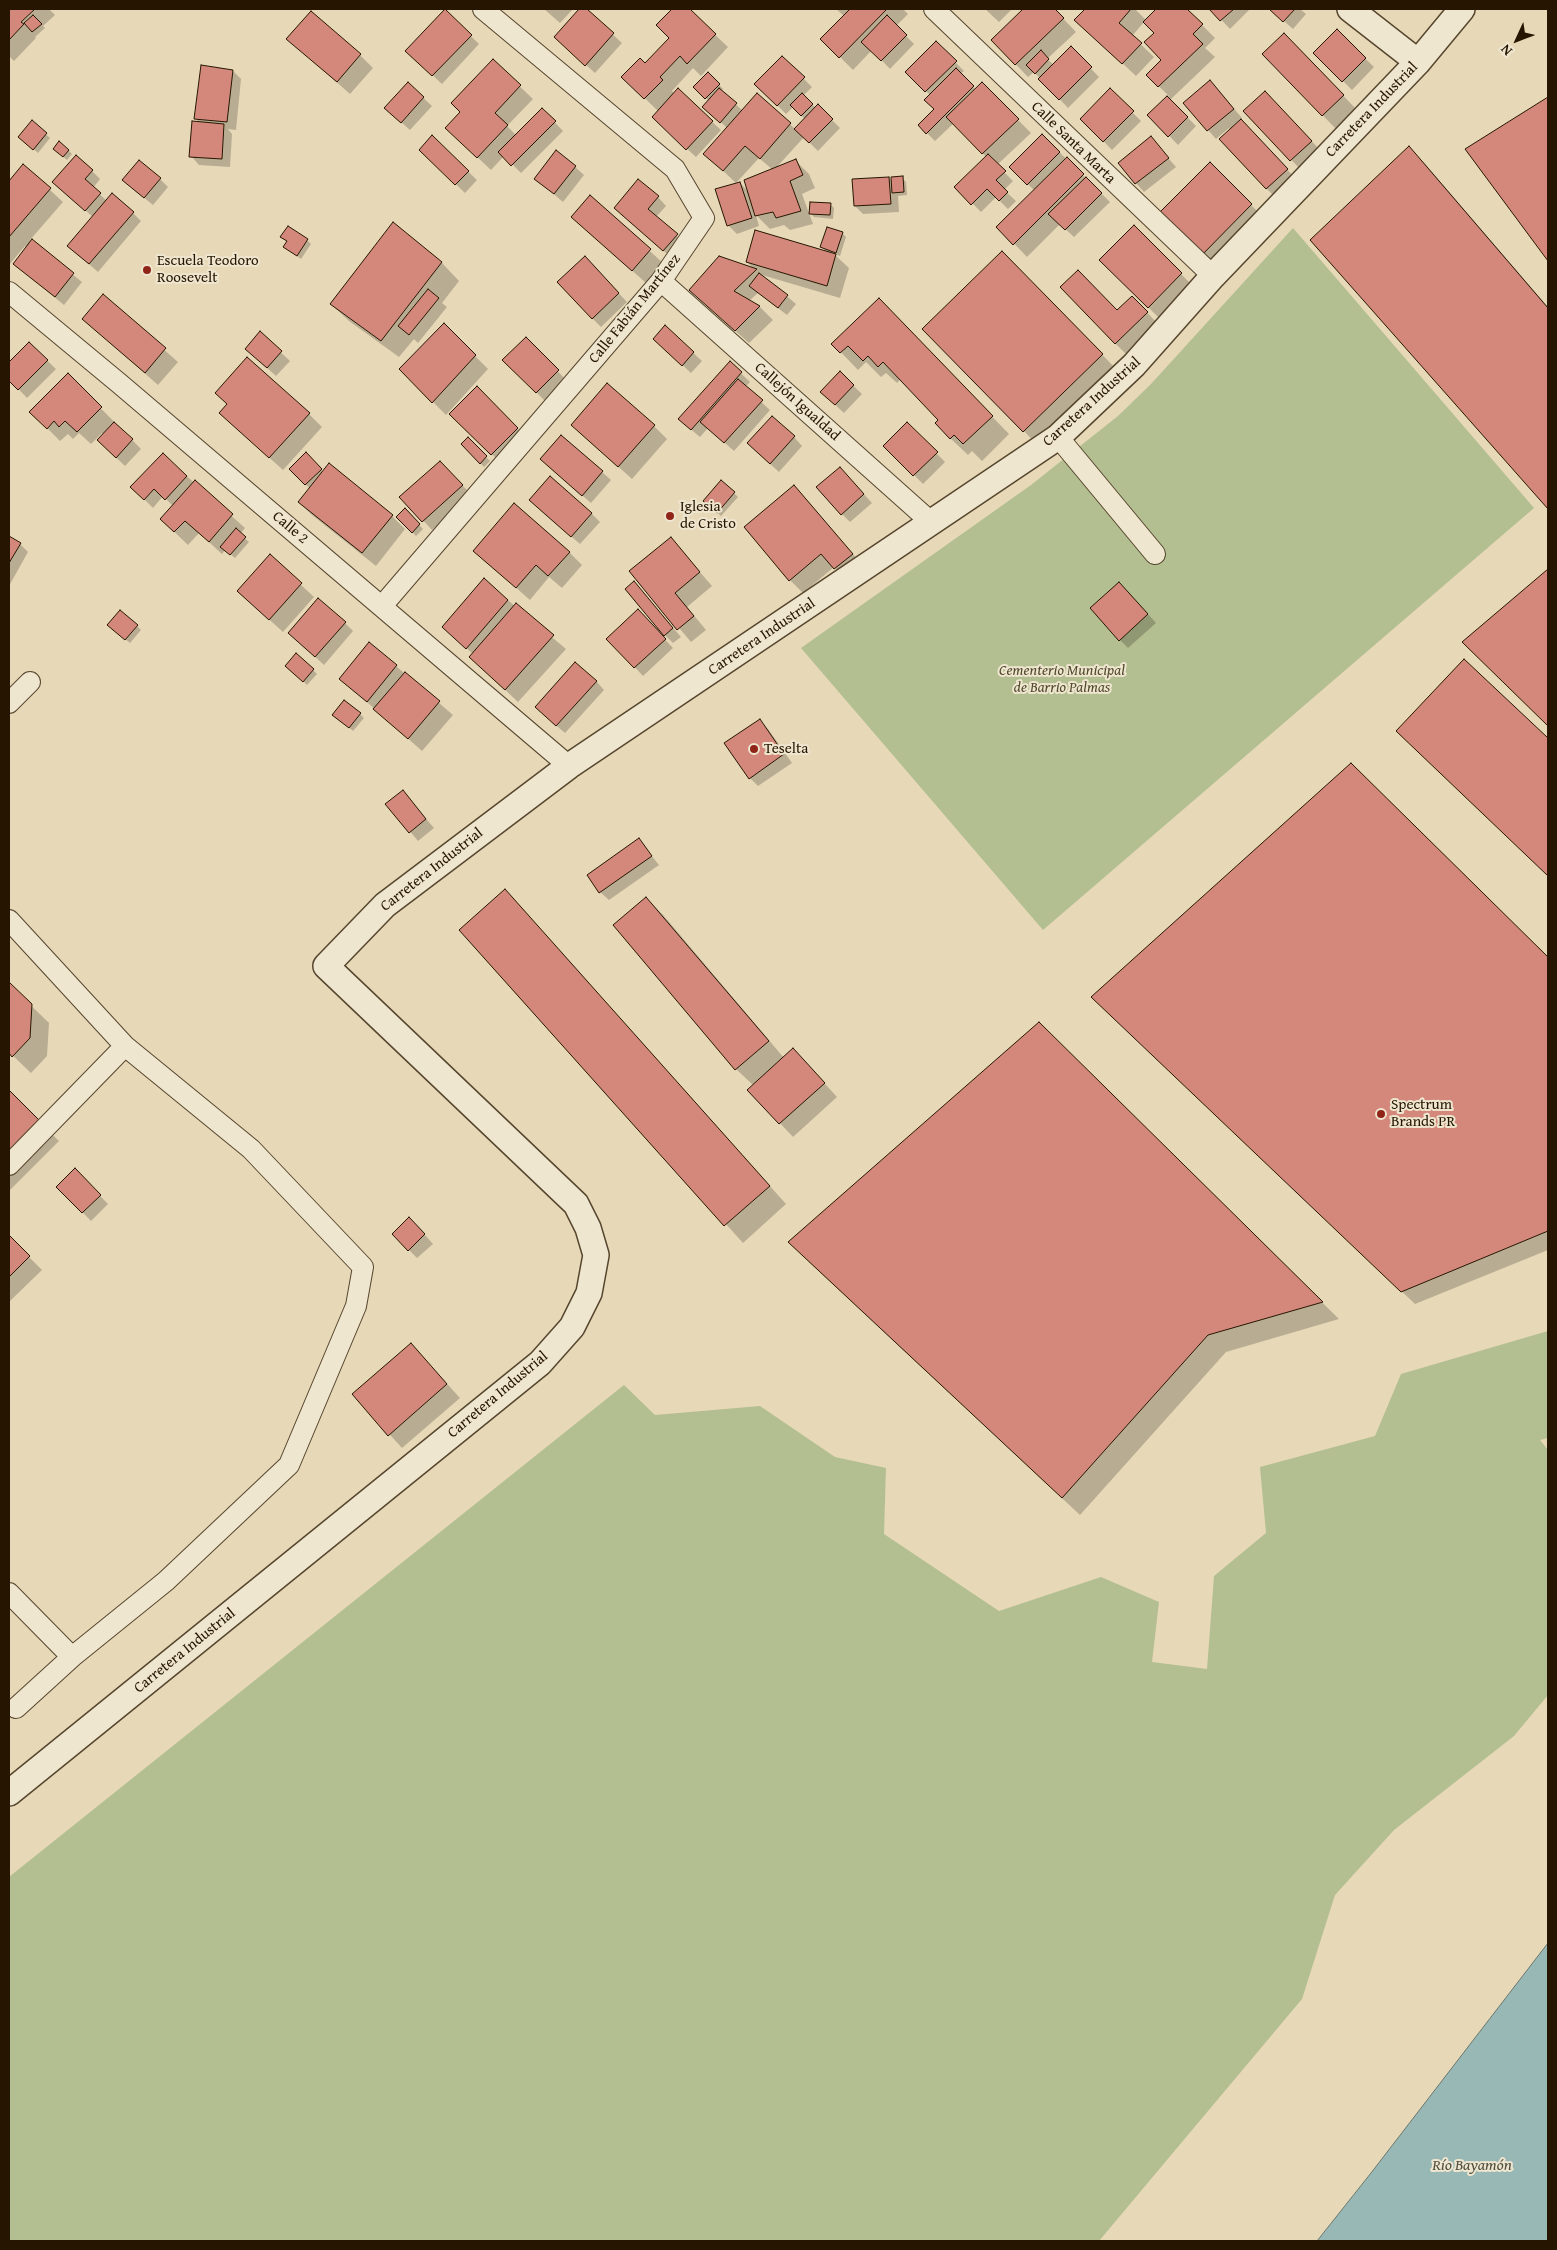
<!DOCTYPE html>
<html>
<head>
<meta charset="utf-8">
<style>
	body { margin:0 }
	#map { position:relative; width:1557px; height:2250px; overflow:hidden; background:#e7d8b7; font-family:"Gentium Book Plus",serif }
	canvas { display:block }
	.frame { position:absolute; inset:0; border:10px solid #261601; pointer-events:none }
	.north { position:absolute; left:1492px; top:15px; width:50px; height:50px; -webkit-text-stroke:4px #efe6d0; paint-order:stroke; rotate:227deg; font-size:14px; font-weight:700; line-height:20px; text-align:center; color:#261601 }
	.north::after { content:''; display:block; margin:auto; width:18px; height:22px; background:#261601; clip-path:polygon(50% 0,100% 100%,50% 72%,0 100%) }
</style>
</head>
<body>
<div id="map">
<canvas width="1557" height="2250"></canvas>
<div class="frame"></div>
<div class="north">N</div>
</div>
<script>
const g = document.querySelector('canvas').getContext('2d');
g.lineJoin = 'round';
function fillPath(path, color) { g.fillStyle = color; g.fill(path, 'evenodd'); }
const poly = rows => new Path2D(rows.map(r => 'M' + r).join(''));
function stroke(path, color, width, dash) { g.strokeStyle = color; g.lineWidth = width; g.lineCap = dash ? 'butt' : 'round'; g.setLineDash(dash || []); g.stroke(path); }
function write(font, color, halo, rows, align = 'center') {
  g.font = font + ' "Gentium Book Plus",serif'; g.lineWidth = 4; g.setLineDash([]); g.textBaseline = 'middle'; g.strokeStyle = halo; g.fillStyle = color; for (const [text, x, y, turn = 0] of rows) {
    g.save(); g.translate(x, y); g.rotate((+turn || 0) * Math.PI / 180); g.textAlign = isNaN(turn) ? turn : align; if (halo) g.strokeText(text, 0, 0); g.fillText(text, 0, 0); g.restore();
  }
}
fillPath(poly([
	[1293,228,1534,508,1043,930,801,648,1031,485,1118,416,1151,384],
	[1548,1331,1548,1438,1540,1440,1548,1450,1548,1695,1514,1736,1394,1830,1335,1895,1302,1999,1099,2241,9,2241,9,1877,624,1385,655,1415,760,1406,835,1457,886,1468,884,1534,999,1611,1101,1577,1159,1602,1152,1662,1207,1669,1214,1576,1266,1533,1260,1467,1375,1436,1401,1374]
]), '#b3bf90');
const water = poly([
	[1548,1943,1548,2241,1317,2241,1371,2173,1548,1943]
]);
fillPath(water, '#98b8b5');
stroke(water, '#6a776d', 1);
fillPath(poly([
	[9,9,49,9,55,15,43,26,45,28,35,37,36,38,14,61,9,56],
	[544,9,573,9,560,23],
	[581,9,585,9,622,43,595,73,555,37],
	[674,9,688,9,728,47,701,76,693,68,672,91,675,94,678,90,721,130,696,157,662,126,659,112,623,77,645,65,671,38,658,25],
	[836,9,903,9,908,14,896,26,914,44,890,69,872,50,853,70,822,39,844,16],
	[985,9,1012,9,999,22],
	[1025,9,1054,9,1076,32,1047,59,1054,65,1071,48,1099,77,1068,108,1034,72,1028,77,992,40],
	[1086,9,1135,9,1146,20,1158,9,1186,9,1215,38,1205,48,1215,57,1170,100,1196,126,1178,145,1149,115,1169,96,1147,75,1163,60,1156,33,1145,21,1132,36,1154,57,1136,76,1076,20],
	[1211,9,1250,9,1230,29],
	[1270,9,1300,9,1306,14,1293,29],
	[445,11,479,44,442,84,415,59],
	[1337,31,1374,67,1352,90,1315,53],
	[288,39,360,55,373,68,350,94],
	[936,43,964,71,960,74,976,90,982,84,1031,133,997,165,1013,181,1004,190,1016,201,1008,209,996,197,981,212,956,187,986,157,954,123,935,141,919,125,936,110,930,95,907,72],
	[1297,47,1356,109,1336,129,1263,54],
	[782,57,812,87,803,96,816,108,818,106,840,128,818,151,804,137,776,168,796,161,809,174,815,188,802,194,813,224,790,230,784,225,770,229,756,215,759,226,737,234,728,225,740,183,749,192,773,170,759,158,736,183,705,154,727,128,713,115,709,101,695,87,708,73,723,89,721,91,743,111,757,94,795,129,805,119,793,107,786,114,756,84],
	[493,61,533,99,507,126,516,135,542,109,563,131,521,173,504,156,491,170,460,141,462,112],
	[233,71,241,79,236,130,228,129,232,134,230,167,199,165,191,156,200,123,196,119],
	[408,84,432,106,410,130,394,116],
	[1110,90,1141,121,1112,150,1082,119],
	[1218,90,1242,118,1240,119,1295,178,1275,197,1266,188,1229,128,1216,139,1184,103],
	[1548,98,1548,259,1467,150],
	[1274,101,1320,150,1300,169,1245,111],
	[32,122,50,138,38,153,24,141],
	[1042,135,1110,202,1074,237,1060,224,1027,257,998,227,1035,191,1010,167],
	[432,137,477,180,465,193,420,150],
	[1151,138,1176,167,1144,192,1136,183],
	[1409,148,1426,165,1548,307,1548,507,1312,241],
	[68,150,72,154,67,160,59,153],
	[1210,164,1264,218,1212,272,1157,217],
	[24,166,63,202,30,240,82,282,64,305,14,264,27,247,25,246,9,265,9,183],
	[575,167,584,175,563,202,536,179],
	[92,171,100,179,93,188,107,201,133,213,141,221,98,272,68,246,93,217,62,190],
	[889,178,893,182,902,178,906,182,907,195,898,196,899,212,863,214,855,206],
	[160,179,168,187,153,205,132,188],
	[590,197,663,263,646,283,572,217],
	[658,197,666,206,656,217,685,244,673,259,624,216],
	[830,204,834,208,833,219,814,217,810,213],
	[393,224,442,263,459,281,442,303,447,307,418,343,414,339,399,357,349,321,331,304],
	[1134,227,1194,287,1161,320,1101,260],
	[842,233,846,237,840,256,834,254,849,268,840,298,762,275,796,304,787,315,758,293,749,301,760,307,773,320,749,343,704,303,755,270,747,262,827,253,822,247],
	[282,237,307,240,311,244,301,259,285,247,288,242],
	[593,266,627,302,601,327,592,318],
	[1020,270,1119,372,1041,449,1024,431],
	[103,296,178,362,158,385,83,319],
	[1132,297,1160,326,1128,356,1115,343,1117,311],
	[896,318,1009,434,982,461,972,451,968,455,950,438,940,420,901,379,897,383,886,373,881,377,866,362,858,370,833,344],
	[444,325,488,369,446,415,400,369],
	[665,327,702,361,691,373,663,347],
	[260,333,290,361,276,376,255,357],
	[526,338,566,380,545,401,504,360],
	[29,343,56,369,27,398,9,379,9,364],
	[730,363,750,382,745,387,770,410,734,451,708,428,700,437,688,427],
	[840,373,862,394,844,413,831,401],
	[68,375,141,449,125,466,107,449,102,433,91,444,79,433,73,439,68,434,60,441,31,412],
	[477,388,531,442,505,467,451,414],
	[309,414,322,427,283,470,234,426],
	[907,423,945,462,923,484,885,446],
	[572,425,654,426,667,439,632,479],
	[794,437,802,446,779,472,757,452],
	[468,439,490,461,484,467,462,444],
	[306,454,323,472,392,516,405,529,376,566,312,515,299,502,310,489,291,469],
	[163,455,245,528,240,534,249,542,235,558,225,550,222,554,199,533,188,545,161,519,173,506,163,496,153,508,132,487],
	[440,463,471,494,432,530,401,497],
	[550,468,602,472,611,480,591,503],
	[848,477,872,503,850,522,842,514],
	[794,486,865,568,848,581,834,567,803,593,790,580],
	[734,493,738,497,721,516,709,505],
	[539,509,591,513,600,522,580,544],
	[405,510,423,529,416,536,398,517],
	[9,538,20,544,28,552,9,586],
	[671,539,712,586,687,607,706,630,691,642,631,571],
	[474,551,569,552,582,565,562,588,549,577,530,600],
	[270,556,314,597,283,632,252,604],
	[1548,570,1548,724,1464,642],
	[484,580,566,649,518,702,483,669,473,654,452,635],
	[634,583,681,637,673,643,665,635],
	[1128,592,1156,623,1128,648,1120,640],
	[638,611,673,648,643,676,608,639],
	[345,623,353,631,324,665,298,641],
	[137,626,141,630,130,643,113,629],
	[1464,660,1548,740,1548,875,1415,748],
	[287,666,313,670,317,674,307,685],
	[396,666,453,715,422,751,341,679],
	[596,681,604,690,565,733,545,716],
	[360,714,364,718,353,731,338,718],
	[760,721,768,729,792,763,758,786,750,778],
	[1351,765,1548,958,1548,1250,1415,1304,1106,1010],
	[403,792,434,828,418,841,387,804],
	[639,840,659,865,609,900,600,892],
	[505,890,786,1204,743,1243,461,930],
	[646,898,664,916,784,1058,806,1063,837,1097,793,1137,749,1090,754,1086,736,1069],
	[9,984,49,1023,47,1056,31,1073,9,1052],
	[1039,1024,1339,1319,1226,1352,1080,1515,807,1260],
	[9,1092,59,1141,9,1191],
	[75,1170,108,1204,91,1221,58,1187],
	[418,1227,433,1244,417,1258,409,1250],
	[9,1237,42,1270,10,1301,9,1299],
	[411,1344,460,1398,402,1448,353,1394]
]), '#0003');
const building = poly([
	[9,9,35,9,21,22,24,24,9,40,9,9],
	[445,9,472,35,432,76,405,51,445,9],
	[579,9,587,9,614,33,585,66,554,37,579,9],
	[672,9,690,9,716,34,687,64,680,56,660,77,663,80,644,99,621,77,640,58,645,63,669,38,656,25,672,9],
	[850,9,887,9,839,58,820,39,850,9],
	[1023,9,1055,9,1064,18,1015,65,991,40,1023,9],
	[1085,9,1131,9,1119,23,1142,43,1122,64,1074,20,1085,9],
	[1156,9,1187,9,1203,24,1193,34,1203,44,1158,87,1146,75,1161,60,1144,42,1154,33,1143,22,1156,9],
	[1209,9,1234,9,1220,21,1209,9],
	[1269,9,1295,9,1283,22,1269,9],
	[311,11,361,54,337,82,286,39,311,11],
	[33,15,42,24,32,32,24,23,33,15],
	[887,15,907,35,881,61,861,42,887,15],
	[1337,29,1366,58,1342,82,1313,53,1337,29],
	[1284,33,1344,95,1322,116,1262,54,1284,33],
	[936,41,957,61,925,92,905,72,936,41],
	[1071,46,1092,67,1059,100,1038,79,1071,46],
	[1041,50,1049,59,1035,74,1026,65,1041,50],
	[782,56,805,77,777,106,754,84,782,56],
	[493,59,521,85,495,113,508,125,477,158,445,128,460,112,451,103,493,59],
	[201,65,233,70,227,122,194,119,201,65],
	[956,68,974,86,926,134,918,125,934,109,924,100,956,68],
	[708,72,720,84,705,99,693,87,708,72],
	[1210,80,1234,109,1207,131,1183,103,1210,80],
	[408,82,424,97,401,123,384,108,408,82],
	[982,82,1019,119,982,154,946,117,982,82],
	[678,88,713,121,686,150,652,117,678,88],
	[719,88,737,103,720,123,702,107,719,88],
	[1110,88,1134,111,1103,142,1080,119,1110,88],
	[1265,91,1312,141,1290,161,1243,111,1265,91],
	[757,93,791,123,760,159,745,146,723,171,703,154,757,93],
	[802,93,813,104,801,116,790,105,802,93],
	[1167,96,1188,117,1168,137,1147,115,1167,96],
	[1548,97,1548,261,1465,149,1548,97],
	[818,104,833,119,809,143,794,129,818,104],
	[542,108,556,121,511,166,498,152,542,108],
	[1241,119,1288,169,1266,189,1219,139,1241,119],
	[32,120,47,133,33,150,18,137,32,120],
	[192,121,224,124,222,159,189,157,192,121],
	[1042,134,1060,152,1027,185,1009,167,1042,134],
	[432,135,469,171,455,185,419,150,432,135],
	[1151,136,1169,158,1135,184,1118,163,1151,136],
	[59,141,69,150,63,157,53,149,59,141],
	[1409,146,1548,308,1548,509,1310,240,1409,146],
	[556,150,576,166,554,194,534,179,556,150],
	[988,154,1006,171,996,180,1008,192,999,201,987,189,971,205,954,187,988,154],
	[76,155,93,170,85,179,101,193,85,211,52,182,76,155],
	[1067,157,1084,174,1013,245,996,227,1067,157],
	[796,159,803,175,790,181,801,211,776,218,773,212,755,216,744,180,796,159],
	[139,160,161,178,144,198,122,180,139,160],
	[1210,162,1252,204,1198,259,1155,217,1210,162],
	[23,164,51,188,9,237,9,181,23,164],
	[903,176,904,192,892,193,891,177,903,176],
	[889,177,891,204,854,206,852,179,889,177],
	[1086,177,1102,193,1065,230,1048,214,1086,177],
	[638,179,659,196,648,209,678,234,663,251,614,208,638,179],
	[740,182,752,218,727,226,715,189,740,182],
	[112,193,134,212,89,264,67,246,112,193],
	[590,195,651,249,632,271,571,217,590,195],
	[810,202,831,203,830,215,809,214,810,202],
	[393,222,442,262,381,341,330,304,393,222],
	[1134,225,1182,273,1148,308,1099,260,1134,225],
	[288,226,308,239,297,256,283,247,287,241,280,237,288,226],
	[827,227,843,232,836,253,820,247,827,227],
	[755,230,836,254,827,286,746,262,755,230],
	[32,239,74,273,55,297,13,264,32,239],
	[1002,251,1103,354,1023,432,922,329,1002,251],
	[585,256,619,293,592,319,557,282,585,256],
	[719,256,757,269,734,291,760,306,735,331,689,290,719,256],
	[1078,270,1117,310,1132,296,1148,312,1115,344,1060,287,1078,270],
	[759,273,788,295,778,308,749,286,759,273],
	[428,289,439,298,409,335,398,326,428,289],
	[103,294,166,348,145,373,82,319,103,294],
	[879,298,993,416,963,444,954,435,950,439,935,423,938,420,883,362,878,367,868,356,863,361,848,346,840,353,831,344,879,298],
	[444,323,476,355,432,403,399,369,444,323],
	[665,325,694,352,682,366,653,339,665,325],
	[260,331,282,351,267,368,245,349,260,331],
	[526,337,559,370,536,393,502,360,526,337],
	[29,342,48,360,18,390,9,381,9,362,29,342],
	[247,357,310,413,269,458,219,413,227,404,215,393,247,357],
	[730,361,742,372,691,430,678,419,730,361],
	[840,371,854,385,835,405,820,392,840,371],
	[68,373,102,407,77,432,65,421,59,427,54,421,47,429,29,412,68,373],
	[738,379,763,400,724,443,700,422,738,379],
	[607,383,655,425,618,467,571,425,607,383],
	[477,386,518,428,491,455,449,414,477,386],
	[772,416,795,436,770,464,747,443,772,416],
	[114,422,133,439,116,458,97,440,114,422],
	[907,422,938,452,913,476,883,446,907,422],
	[561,435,603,471,582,496,540,459,561,435],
	[468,437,487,456,480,464,461,444,468,437],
	[306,452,322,469,305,485,289,469,306,452],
	[163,453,187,476,165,500,154,489,144,500,130,487,163,453],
	[440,461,463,485,422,522,399,497,440,461],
	[329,463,393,515,362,553,298,502,329,463],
	[840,467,864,494,841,515,816,487,840,467],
	[550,476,592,513,571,537,529,500,550,476],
	[195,480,233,514,209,542,185,521,174,532,160,519,195,480],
	[721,480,735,492,717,513,703,501,721,480],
	[794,485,853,554,834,569,821,554,789,581,744,527,794,485],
	[514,503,570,552,548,576,536,565,516,588,473,551,514,503],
	[405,508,420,524,412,533,396,517,405,508],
	[236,528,246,537,230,555,220,547,236,528],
	[9,536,21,543,9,563,9,536],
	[671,537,700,572,675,593,694,616,677,630,629,571,671,537],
	[270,554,302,583,269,620,237,591,270,554],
	[1548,569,1548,726,1462,642,1548,569],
	[484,578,508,600,466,649,442,627,484,578],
	[634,581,673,628,664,636,625,589,634,581],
	[1119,582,1148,614,1119,641,1090,608,1119,582],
	[318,598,346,622,315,657,288,633,318,598],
	[516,603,554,635,505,690,469,657,516,603],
	[638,609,666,639,634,668,606,639,638,609],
	[120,610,138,625,125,640,107,625,120,610],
	[369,642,397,665,367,702,339,679,369,642],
	[296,653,314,669,303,682,285,666,296,653],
	[1464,659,1548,738,1548,876,1396,731,1464,659],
	[575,662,597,681,556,726,535,707,575,662],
	[405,672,440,701,408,739,373,709,405,672],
	[344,700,361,713,349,728,332,715,344,700],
	[760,719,784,754,749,779,724,743,760,719],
	[1351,763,1548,957,1548,1231,1401,1292,1091,997,1351,763],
	[403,790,426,819,409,833,385,804,403,790],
	[639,838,652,856,599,893,587,875,639,838],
	[505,889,770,1186,724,1226,459,930,505,889],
	[646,897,769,1041,735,1070,613,925,646,897],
	[9,982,32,1004,30,1038,12,1057,9,1053,9,982],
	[1039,1022,1323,1302,1208,1335,1062,1498,788,1242,1039,1022],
	[793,1048,825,1083,779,1124,747,1090,793,1048],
	[9,1090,42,1123,9,1156,9,1090],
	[75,1168,101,1195,82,1213,56,1187,75,1168],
	[409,1217,425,1234,408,1251,392,1234,409,1217],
	[9,1235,30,1256,9,1277,9,1235],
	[411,1343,447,1384,388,1436,352,1394,411,1343]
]);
fillPath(building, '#d3887b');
stroke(building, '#261601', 1);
const minor = poly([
	[934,9,1213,276],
	[661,281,932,523],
	[9,292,120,384,569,766],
	[1058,437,1155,554],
	[382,606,661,281,704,218,675,169,483,9],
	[9,703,30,682],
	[9,920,125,1046,251,1149,363,1267,356,1306,289,1465,166,1581,72,1657,16,1708],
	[9,1165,125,1046],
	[9,1593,72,1657]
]);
const tertiary = poly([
	[1350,9,1418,62],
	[9,1793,540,1363,572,1327,589,1293,596,1255,588,1228,576,1204,326,966,385,905,569,766,1058,437,1134,365,1213,276,1418,62,1462,9]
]);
stroke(minor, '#56462e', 22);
stroke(tertiary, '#56462e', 28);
stroke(minor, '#efe6d0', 20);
stroke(tertiary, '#efe6d0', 25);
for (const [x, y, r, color] of [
	[147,270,5,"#8f2418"],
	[670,516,5,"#8f2418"],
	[754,749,5,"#8f2418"],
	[1381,1114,5,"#8f2418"]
]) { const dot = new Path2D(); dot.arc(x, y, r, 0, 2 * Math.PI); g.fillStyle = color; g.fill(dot); stroke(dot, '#efe6d0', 2); }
write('15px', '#261601', '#efe6d0', [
	["Carretera Industrial",1372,110,-46],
	["Calle Santa Marta",1073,143,44],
	["Calle Fabián Martínez",635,309,-51],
	["Callejón Igualdad",797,402,42],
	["Carretera Industrial",1092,402,-42],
	["Calle 2",290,528,40],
	["Carretera Industrial",762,637,-34],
	["Carretera Industrial",432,870,-38],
	["Carretera Industrial",498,1395,-40],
	["Carretera Industrial",185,1651,-39]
]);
write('15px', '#261601', '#efe6d0', [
	["Escuela Teodoro",157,261],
	["Roosevelt",157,278],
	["Iglesia",680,507],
	["de Cristo",680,524],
	["Teselta",764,749],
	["Spectrum",1391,1105],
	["Brands PR",1391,1122]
], 'left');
write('italic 15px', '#50492c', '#efe6d0', [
	["Cementerio Municipal",1062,671],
	["de Barrio Palmas",1062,688]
]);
write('italic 16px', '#4e4f40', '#efe6d0', [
	["Río Bayamón",1472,2166]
]);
</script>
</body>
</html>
